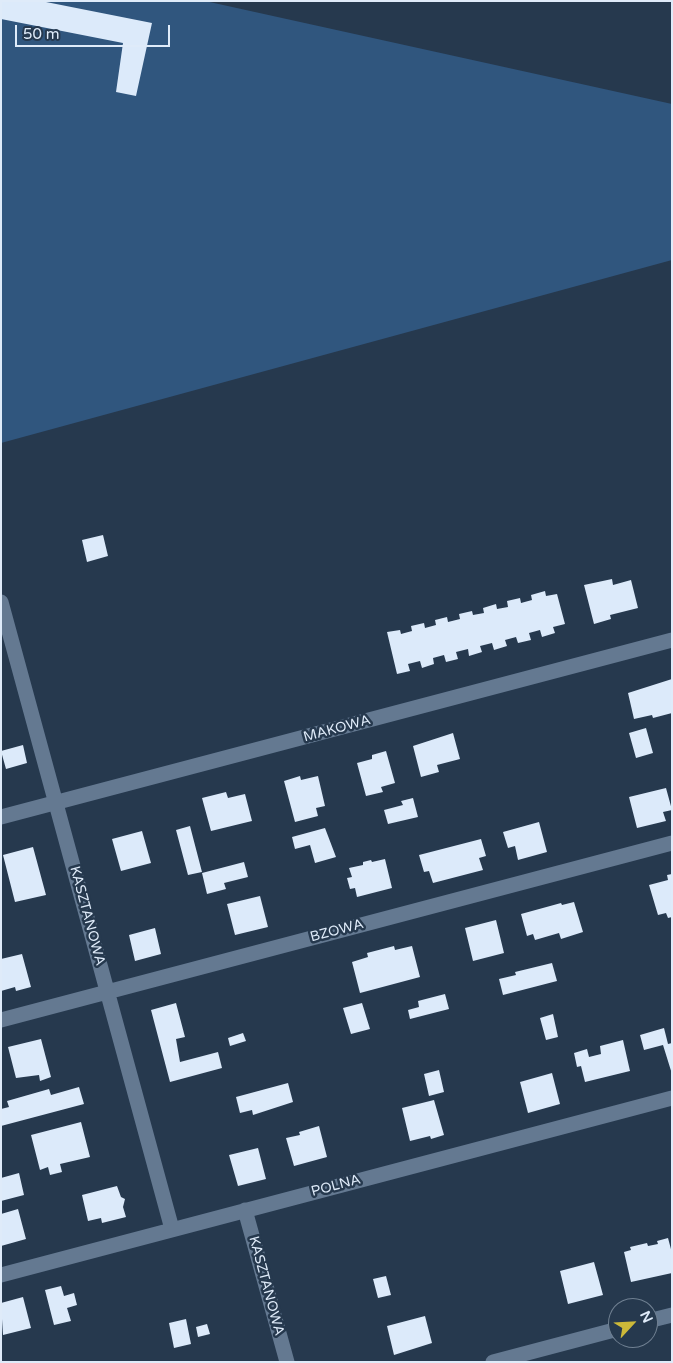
<!DOCTYPE html>
<html>
<head>
<meta charset="utf-8">
<style>
	body { margin:0 }
	#map { position:relative; width:673px; height:1363px; overflow:hidden; background:#26394e; font-family:"Varela Round",sans-serif }
	canvas { display:block }
	.frame { position:absolute; inset:0; border:2px solid #dfebf9; pointer-events:none }
	.north { position:absolute; left:608px; top:1298px; width:50px; height:50px; box-sizing:border-box; background:#26394e; border:1px solid #708092; border-radius:50%; rotate:65deg; font-size:14px; font-weight:700; line-height:20px; text-align:center; color:#dfebf9 }
	.north::after { content:''; display:block; margin:auto; width:18px; height:22px; background:#ccb939; clip-path:polygon(50% 0,100% 100%,50% 72%,0 100%) }
	.scale { position:absolute; left:15px; top:25px; width:155px; height:22px; box-sizing:border-box; border:2px solid #dfebf9; border-top:0; padding-left:6px; font-size:15px; line-height:18px; white-space:nowrap; color:#dfebf9; -webkit-text-stroke:4px #26394e; paint-order:stroke }
</style>
</head>
<body>
<div id="map">
<canvas width="673" height="1363"></canvas>
<div class="frame"></div>
<div class="north">N</div>
<div class="scale">50 m</div>
</div>
<script>
const g = document.querySelector('canvas').getContext('2d');
g.lineJoin = 'round';
function fillPath(path, color) { g.fillStyle = color; g.fill(path, 'evenodd'); }
const poly = rows => new Path2D(rows.map(r => 'M' + r).join(''));
function stroke(path, color, width, dash) { g.strokeStyle = color; g.lineWidth = width; g.lineCap = dash ? 'butt' : 'round'; g.setLineDash(dash || []); g.stroke(path); }
function write(font, color, halo, rows, align = 'center') {
  g.font = font + ' "Varela Round",sans-serif'; g.lineWidth = 5; g.setLineDash([]); g.textBaseline = 'middle'; g.strokeStyle = halo; g.fillStyle = color; for (const [text, x, y, turn = 0] of rows) {
    g.save(); g.translate(x, y); g.rotate((+turn || 0) * Math.PI / 180); g.textAlign = isNaN(turn) ? turn : align; if (halo) g.strokeText(text, 0, 0); g.fillText(text, 0, 0); g.restore();
  }
}
fillPath(poly([
	[1,1,205,1,672,104,672,260,1,443]
]), '#30567e');
fillPath(poly([
	[1,1,41,1,152,23,136,96,116,92,123,43,1,19],
	[103,535,108,556,87,562,82,540],
	[612,579,613,585,631,580,638,608,610,615,611,619,594,624,584,585],
	[545,591,546,596,557,594,565,624,553,627,555,633,542,637,540,630,529,633,531,640,518,643,516,637,505,640,507,646,494,650,492,643,480,646,482,652,469,656,468,649,456,652,458,659,446,662,444,655,433,658,434,664,422,668,420,661,408,664,410,671,397,674,387,632,400,630,401,634,412,631,411,626,424,623,425,628,436,625,435,620,447,617,448,622,460,619,459,614,472,611,473,615,484,613,483,608,496,604,497,609,508,607,507,601,520,598,521,603,532,600,531,595],
	[672,679,672,713,653,718,652,715,634,719,628,693],
	[646,728,653,753,636,758,629,733],
	[453,733,460,759,437,765,439,772,421,777,413,746],
	[23,745,27,763,6,769,1,751],
	[386,751,395,783,381,787,383,792,366,796,357,763,372,759,372,755],
	[300,776,301,780,318,776,325,806,316,808,318,816,295,822,284,781],
	[666,788,672,810,663,812,666,821,637,828,629,797],
	[226,792,228,798,245,794,252,821,211,831,202,798],
	[413,798,418,817,388,824,384,810,403,805,401,801],
	[539,822,547,852,518,860,515,846,508,848,503,832],
	[190,826,202,872,188,875,176,830],
	[325,828,336,857,315,863,310,845,295,849,292,837],
	[142,831,151,863,121,871,112,839],
	[481,839,486,856,479,858,483,870,433,883,429,871,424,872,419,855],
	[33,847,46,895,15,902,3,855],
	[385,859,392,888,357,897,355,888,350,889,347,878,352,877,349,868,363,865,363,862,371,860,372,862],
	[244,862,248,877,224,883,226,889,207,894,202,873],
	[672,874,672,917,668,918,666,913,658,915,649,885,668,880,667,875],
	[260,896,268,927,235,935,227,904],
	[574,902,583,932,561,939,559,933,535,940,533,934,527,936,521,914,561,903,562,905],
	[496,920,504,953,473,961,465,928],
	[155,928,161,954,135,961,129,935],
	[394,946,395,950,412,946,420,977,360,993,352,962,368,957,367,953],
	[22,954,31,987,16,991,15,987,1,991,1,959],
	[552,963,557,981,503,995,499,979,516,975,515,972],
	[445,994,449,1009,410,1019,408,1010,419,1007,418,1001],
	[176,1003,185,1037,176,1039,180,1062,218,1052,222,1068,170,1082,151,1010],
	[362,1003,370,1029,351,1034,343,1008],
	[553,1014,558,1037,546,1040,540,1018],
	[664,1028,668,1044,672,1043,672,1074,663,1045,644,1050,640,1035],
	[243,1033,246,1041,230,1046,228,1038],
	[41,1039,51,1077,40,1081,39,1075,16,1078,8,1047],
	[623,1040,630,1071,585,1082,581,1066,577,1067,574,1053,587,1049,589,1057,601,1054,600,1046],
	[439,1070,444,1092,429,1096,424,1074],
	[552,1073,560,1104,528,1113,520,1082],
	[288,1083,293,1102,253,1115,252,1110,240,1113,236,1097],
	[79,1087,84,1104,1,1126,1,1109,9,1107,7,1101,49,1089,51,1095],
	[434,1100,444,1135,431,1139,430,1136,410,1141,402,1108],
	[81,1122,90,1157,60,1164,62,1172,50,1175,48,1167,40,1170,31,1135],
	[319,1126,327,1157,294,1166,286,1138,300,1135,299,1132],
	[258,1148,266,1179,238,1186,229,1155],
	[19,1173,24,1195,1,1201,1,1178],
	[117,1186,121,1197,125,1199,123,1207,126,1217,102,1223,101,1218,88,1221,82,1195],
	[18,1209,26,1239,1,1246,1,1214],
	[668,1238,672,1253,672,1273,631,1282,624,1252,631,1250,630,1247,647,1243,648,1246,658,1244,657,1241],
	[594,1262,603,1295,568,1304,560,1271],
	[386,1276,391,1295,378,1298,373,1279],
	[61,1286,64,1296,74,1293,77,1305,67,1308,71,1321,54,1325,45,1290],
	[23,1297,31,1328,3,1335,1,1303],
	[425,1316,432,1343,394,1355,387,1326],
	[186,1319,191,1344,174,1348,169,1323],
	[207,1324,210,1334,198,1337,196,1327]
]), '#dceafa');
stroke(poly([
	[1,602,172,1229],
	[1,817,672,640],
	[1,1020,672,843],
	[245,1210,287,1362],
	[1,1275,672,1098],
	[648,1321,672,1315],
	[493,1362,618,1329]
]), '#647991', 15);
write('14px', '#dfebf9', '#26394e', [
	["MAKOWA",337,729,-15],
	["KASZTANOWA",87,916,75],
	["BZOWA",337,931,-15],
	["POLNA",336,1186,-15],
	["KASZTANOWA",266,1286,75]
]);
</script>
</body>
</html>
